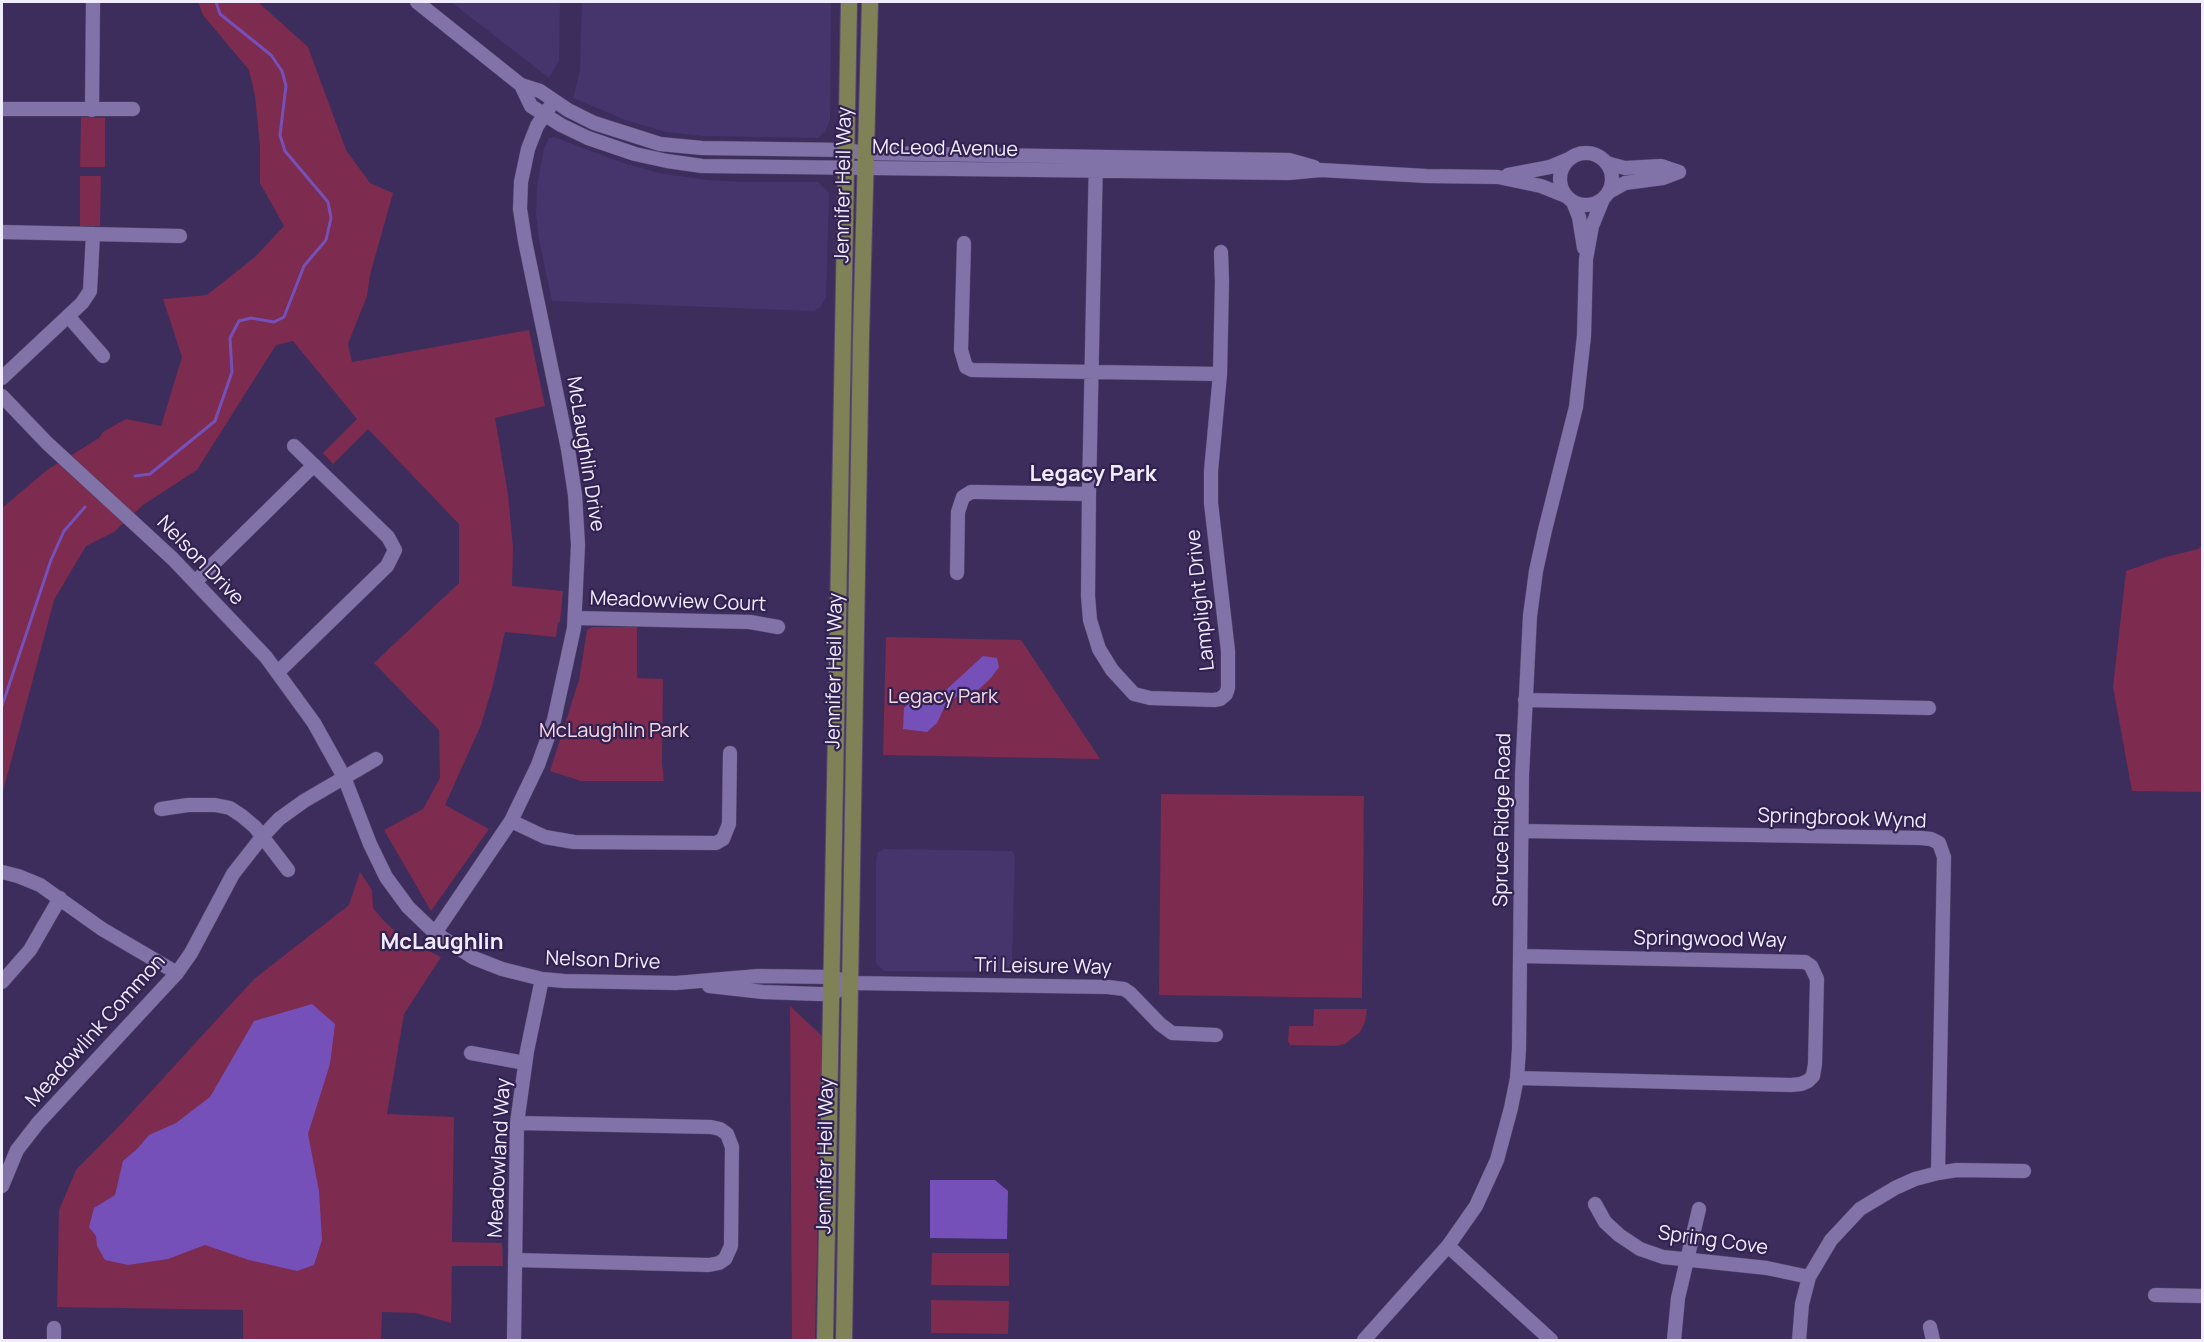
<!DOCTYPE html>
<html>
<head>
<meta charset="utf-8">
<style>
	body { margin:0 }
	#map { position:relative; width:2204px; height:1342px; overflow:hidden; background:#3c2d5d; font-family:Manrope,sans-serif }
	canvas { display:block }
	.frame { position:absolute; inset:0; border:3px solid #f1edff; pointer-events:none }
</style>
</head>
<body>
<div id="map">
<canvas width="2204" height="1342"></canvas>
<div class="frame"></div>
</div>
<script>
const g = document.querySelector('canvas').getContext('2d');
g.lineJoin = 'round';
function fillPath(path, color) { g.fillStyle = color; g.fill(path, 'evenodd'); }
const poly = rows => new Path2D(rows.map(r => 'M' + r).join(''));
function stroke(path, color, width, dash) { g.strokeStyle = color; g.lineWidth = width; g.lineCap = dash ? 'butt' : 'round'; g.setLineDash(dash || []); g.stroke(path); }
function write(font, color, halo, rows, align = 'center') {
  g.font = font + ' Manrope,sans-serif'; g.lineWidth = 4.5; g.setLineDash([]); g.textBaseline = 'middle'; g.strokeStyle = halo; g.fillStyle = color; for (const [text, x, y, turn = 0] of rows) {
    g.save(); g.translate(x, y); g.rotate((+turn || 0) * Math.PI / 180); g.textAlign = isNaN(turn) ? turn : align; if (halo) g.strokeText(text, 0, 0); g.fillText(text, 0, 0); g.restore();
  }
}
fillPath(poly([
	[451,2,560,2,559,61,549,78],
	[582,2,831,2,830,120,825,132,818,138,703,136,666,132,628,121,573,98,580,71],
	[554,137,620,162,659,173,707,180,742,182,818,182,829,193,826,296,821,307,814,311,552,301,539,240,536,213,537,187,544,148,549,138],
	[884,849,1012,851,1015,855,1012,962,1006,972,884,971,876,963,876,861,878,852]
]), '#46346c');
fillPath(poly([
	[198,2,258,2,308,47,346,150,370,183,393,193,370,275,367,296,348,344,352,362,529,330,545,406,495,418,508,494,513,548,512,586,563,591,560,622,558,622,556,637,505,632,493,685,481,725,445,805,489,829,431,911,384,830,423,809,440,778,439,730,374,663,459,583,459,524,368,429,333,464,323,453,357,419,293,341,276,345,197,470,143,505,114,532,86,546,54,600,2,795,2,508,47,470,99,438,103,432,126,419,161,426,182,357,163,299,207,295,255,257,284,226,260,183,260,147,255,96,249,70,203,15],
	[81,117,105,118,105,167,80,167],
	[80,176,101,176,100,226,80,226],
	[2202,546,2202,792,2132,791,2113,687,2126,571,2166,557,2198,549],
	[592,627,637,627,637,678,663,679,662,763,664,781,581,781,550,771,579,680,587,630],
	[886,637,1021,640,1100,759,883,755],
	[1161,794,1364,796,1362,998,1159,995],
	[360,872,372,890,373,908,385,922,410,945,427,950,441,957,404,1014,387,1114,454,1117,452,1242,502,1243,503,1266,452,1266,451,1323,416,1313,382,1312,381,1340,243,1340,243,1310,57,1307,59,1210,76,1170,122,1123,254,979,349,905],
	[790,1006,822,1036,815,1340,792,1340],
	[1314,1009,1367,1009,1365,1022,1360,1032,1345,1044,1335,1046,1290,1045,1288,1041,1289,1026,1313,1026],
	[932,1253,1009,1253,1009,1286,931,1285],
	[931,1300,1009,1301,1008,1334,931,1333]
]), '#7d2b4e');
fillPath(poly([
	[983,656,997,658,999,667,991,678,978,690,956,697,945,706,937,723,927,732,903,729,904,708,913,700,937,695,946,690],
	[312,1004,335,1024,330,1064,308,1134,319,1191,322,1240,314,1265,297,1271,249,1260,205,1245,168,1259,128,1265,105,1260,97,1246,96,1236,89,1227,94,1208,115,1195,123,1161,137,1149,149,1135,176,1123,210,1097,254,1021],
	[930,1180,995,1180,1008,1191,1007,1239,930,1238]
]), '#7550b9');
stroke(poly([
	[135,476,150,474,215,421,232,372,230,338,239,321,251,318,274,322,284,317,304,266,326,240,331,218,328,202,285,151,280,135,286,86,282,71,271,55,220,14,216,2],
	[2,706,51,560,64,531,85,507]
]), '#7550b9', 3);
const minor = poly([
	[417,2,521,85,540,91,568,110,594,123,660,144,702,148,846,150,866,153,1289,160,1314,167],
	[521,85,531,106,561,125,588,138,635,154,667,161,702,166,1289,173,1321,170,1426,176,1498,177,1541,186,1566,196],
	[2,109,133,109],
	[92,110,93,2],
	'1560 179a26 26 0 1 1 52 0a26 26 0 1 1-52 0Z',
	[1096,157,1089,494,1088,596,1090,620,1099,649,1112,670,1134,694,1150,698,1214,700,1220,699,1226,694,1228,688,1228,651,1211,503,1211,471,1220,374,1222,282,1221,252],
	[1606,163,1625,168,1661,166,1679,172],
	[1508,175,1550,167,1569,159],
	[1609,192,1625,183,1663,178,1679,172],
	[1573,202,1579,217,1584,248],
	[2,232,180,236],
	[964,243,961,350,966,367,972,370,1220,374],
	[68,316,103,356],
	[2,378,82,303,90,291,93,234],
	[2,396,47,443,173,559,266,657,314,723,344,777,370,844,386,877,408,907,435,933,474,958,502,969,542,979,564,981,676,983,758,976,832,977,851,983,1108,987,1124,989,1130,993,1160,1024,1172,1033,1216,1035],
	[957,573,958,512,963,497,971,492,978,492,1089,494],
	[195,582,314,465],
	[576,618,750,622,778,627],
	[278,672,387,566,395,550,388,537,294,446],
	[1525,700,1929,708],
	[161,809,188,805,215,805,230,808,242,816,255,827,288,870],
	[511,821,545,837,574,842,716,843,723,839,729,824,730,753],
	[1522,831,1921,838,1931,839,1939,843,1944,857,1938,1173],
	[2,872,18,876,40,885,102,929,177,973],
	[435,933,511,821,538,765,554,720,574,628,578,545,575,495,568,449,525,241,520,209,521,182,528,149,537,126,549,108],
	[2,982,30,950,60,898],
	[709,986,763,992,818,994,832,994,839,990],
	[471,1053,525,1063],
	[1517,1078,1791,1085,1801,1084,1808,1081,1813,1076,1815,1064,1817,979,1811,966,1805,962,1520,956],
	[2,1186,17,1150,38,1123,177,973,191,953,233,874,262,837,279,819,304,801,376,759],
	[1595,1204,1605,1222,1619,1235,1640,1249,1663,1257,1767,1268,1809,1277],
	[1448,1246,1551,1340],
	[515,1260,709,1265,719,1263,725,1259,731,1246,732,1147,727,1134,720,1129,711,1127,517,1123],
	[2155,1295,2202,1296],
	[1930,1327,1933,1340],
	[54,1340,54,1328],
	[514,1340,517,1123,527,1051,542,979],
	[1364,1340,1448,1246,1476,1206,1497,1160,1511,1108,1517,1078,1519,1049,1522,775,1530,616,1536,571,1545,530,1576,407,1584,336,1586,259,1592,226,1603,199],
	[1674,1340,1678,1298,1699,1209],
	[1799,1340,1802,1304,1809,1277,1831,1240,1860,1209,1895,1188,1915,1179,1938,1173,1957,1170,2024,1171]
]);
const major = poly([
	[825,1340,849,2],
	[844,1340,861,338,870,2]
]);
stroke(minor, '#55476e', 15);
stroke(major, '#55476e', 18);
stroke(minor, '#8172a8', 14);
stroke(major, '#7f8156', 16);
write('20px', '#f1edff', '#322251', [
	["McLeod Avenue",945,149,1],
	["Jennifer Heil Way",844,185,-89],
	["McLaughlin Drive",585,454,81],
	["Nelson Drive",200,561,46],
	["Lamplight Drive",1201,600,-96],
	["Meadowview Court",678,602,2],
	["Jennifer Heil Way",835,671,-89],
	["Springbrook Wynd",1842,819,2],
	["Spruce Ridge Road",1503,820,-89],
	["Springwood Way",1710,940,1],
	["Nelson Drive",603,961,2],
	["Tri Leisure Way",1043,967,1],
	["Meadowlink Common",96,1031,-48],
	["Jennifer Heil Way",826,1156,-89],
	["Meadowland Way",500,1158,-87],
	["Spring Cove",1713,1241,8]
]);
write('20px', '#f9d9e3', '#322251', [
	["Legacy Park",943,697],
	["McLaughlin Park",614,731]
]);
write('bold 22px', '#f1edff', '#322251', [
	["Legacy Park",1093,475],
	["McLaughlin",442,943]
]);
</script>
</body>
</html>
